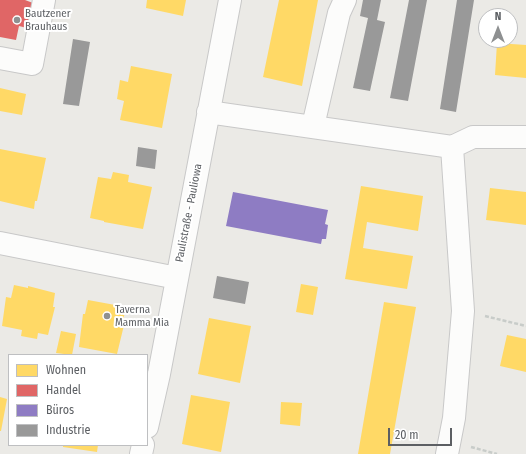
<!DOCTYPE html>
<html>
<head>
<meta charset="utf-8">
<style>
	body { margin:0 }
	#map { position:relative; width:526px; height:454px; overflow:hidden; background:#ebeae6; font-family:"Fira Sans Condensed",sans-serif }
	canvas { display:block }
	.legend { position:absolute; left:8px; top:354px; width:140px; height:92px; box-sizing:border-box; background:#fff; border:1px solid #bebfc1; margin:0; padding:5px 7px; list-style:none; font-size:12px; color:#5c5f63 }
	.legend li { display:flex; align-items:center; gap:8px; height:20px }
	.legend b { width:20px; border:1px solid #bebfc1 }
	.north { position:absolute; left:478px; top:8px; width:40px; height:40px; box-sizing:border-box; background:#fff; border:1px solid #bebfc1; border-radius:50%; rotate:0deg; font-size:11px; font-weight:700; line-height:16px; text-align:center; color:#5c5f63 }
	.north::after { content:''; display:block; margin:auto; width:14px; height:18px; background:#8e9091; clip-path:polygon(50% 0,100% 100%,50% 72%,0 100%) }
	.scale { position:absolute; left:388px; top:428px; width:64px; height:18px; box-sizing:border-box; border:2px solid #5c5f63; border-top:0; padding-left:5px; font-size:12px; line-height:14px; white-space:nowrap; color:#5c5f63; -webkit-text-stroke:3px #fff; paint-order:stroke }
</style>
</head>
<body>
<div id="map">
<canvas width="526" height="454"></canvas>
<ul class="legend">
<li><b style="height:11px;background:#ffd966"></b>Wohnen</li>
<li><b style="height:11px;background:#e06666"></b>Handel</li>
<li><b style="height:11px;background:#8e7cc3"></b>Büros</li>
<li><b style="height:11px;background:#999"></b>Industrie</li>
</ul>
<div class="north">N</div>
<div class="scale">20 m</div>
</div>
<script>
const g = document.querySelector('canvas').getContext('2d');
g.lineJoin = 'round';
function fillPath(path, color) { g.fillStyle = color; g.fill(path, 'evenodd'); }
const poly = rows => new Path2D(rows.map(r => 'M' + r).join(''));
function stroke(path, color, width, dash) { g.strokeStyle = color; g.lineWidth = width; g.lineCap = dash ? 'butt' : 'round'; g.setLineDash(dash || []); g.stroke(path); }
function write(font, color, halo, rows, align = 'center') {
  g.font = font + ' "Fira Sans Condensed",sans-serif'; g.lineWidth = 4; g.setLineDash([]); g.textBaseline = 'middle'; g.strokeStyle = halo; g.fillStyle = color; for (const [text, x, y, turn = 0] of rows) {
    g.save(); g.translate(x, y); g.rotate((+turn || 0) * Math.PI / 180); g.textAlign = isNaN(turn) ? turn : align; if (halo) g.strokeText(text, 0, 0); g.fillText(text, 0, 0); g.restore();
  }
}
fillPath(poly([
	[147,0,186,0,183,16,146,8],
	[279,0,318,0,302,86,263,77],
	[497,43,526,45,526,78,495,75],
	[131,66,172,74,162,128,120,120,124,101,117,99,120,80,128,82],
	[0,88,26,94,22,115,0,111],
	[0,149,46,158,37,201,35,201,34,209,0,201],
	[113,172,129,175,128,182,152,187,143,229,104,222,104,221,90,218,98,177,111,179],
	[361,186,423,196,418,231,367,222,363,248,413,256,407,289,345,279],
	[490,188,526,192,526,225,486,220],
	[301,284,318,287,313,315,296,312],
	[14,285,28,288,28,286,55,293,53,307,55,307,48,335,38,333,37,339,21,336,22,330,2,326,6,297,11,298],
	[88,300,126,307,123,321,125,321,117,354,79,347,83,314,85,314],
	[384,302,416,307,390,454,358,454],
	[209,318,251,326,240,383,198,374],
	[61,331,76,334,72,355,56,353],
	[507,335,526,339,526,372,500,366],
	[191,395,230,402,221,452,182,444],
	[0,397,7,399,1,431,0,431],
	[281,402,302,403,300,426,280,424],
	[63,445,98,445,97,452,63,447]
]), '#ffd966');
fillPath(poly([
	[0,0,25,0,33,3,32,24,27,28,19,26,16,40,0,37]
]), '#e06666');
fillPath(poly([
	[233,192,328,210,325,224,328,225,326,239,322,239,321,244,226,226]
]), '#8e7cc3');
fillPath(poly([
	[363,0,381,0,377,20,385,22,370,91,353,88,368,18,360,16],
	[409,0,427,0,408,101,390,98],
	[457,0,474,0,456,112,440,109],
	[73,39,90,42,79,106,63,104],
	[138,147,157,150,155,169,136,166],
	[217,276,249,282,245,304,213,298]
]), '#999');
const minor = poly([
	[0,58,32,64,44,0],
	[208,112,452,147,473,137,526,137],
	[313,126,339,13,345,0],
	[0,243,177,278],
	[147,427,159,374,230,0],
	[141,454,143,445],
	[447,454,454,418,463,311,452,147]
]);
stroke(minor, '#c8c8c8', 24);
stroke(poly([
	[485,316,526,326],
	[471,447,497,454]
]), '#c8ccc9', 2.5, [4, 2]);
stroke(minor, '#fcfcfb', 22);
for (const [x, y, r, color] of [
	[17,20,4,"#8e9091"],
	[107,316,4,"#8e9091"]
]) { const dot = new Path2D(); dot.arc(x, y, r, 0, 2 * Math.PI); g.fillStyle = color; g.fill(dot); stroke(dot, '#fff', 1.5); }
write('11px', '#5c5f63', '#fff', [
	["Bautzener",25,14],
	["Brauhaus",25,27],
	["Taverna",115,310],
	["Mamma Mia",115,323]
], 'left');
write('11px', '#5c5f63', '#fff', [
	["Paulistraße - Pauliowa",189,213,-79]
]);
</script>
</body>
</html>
